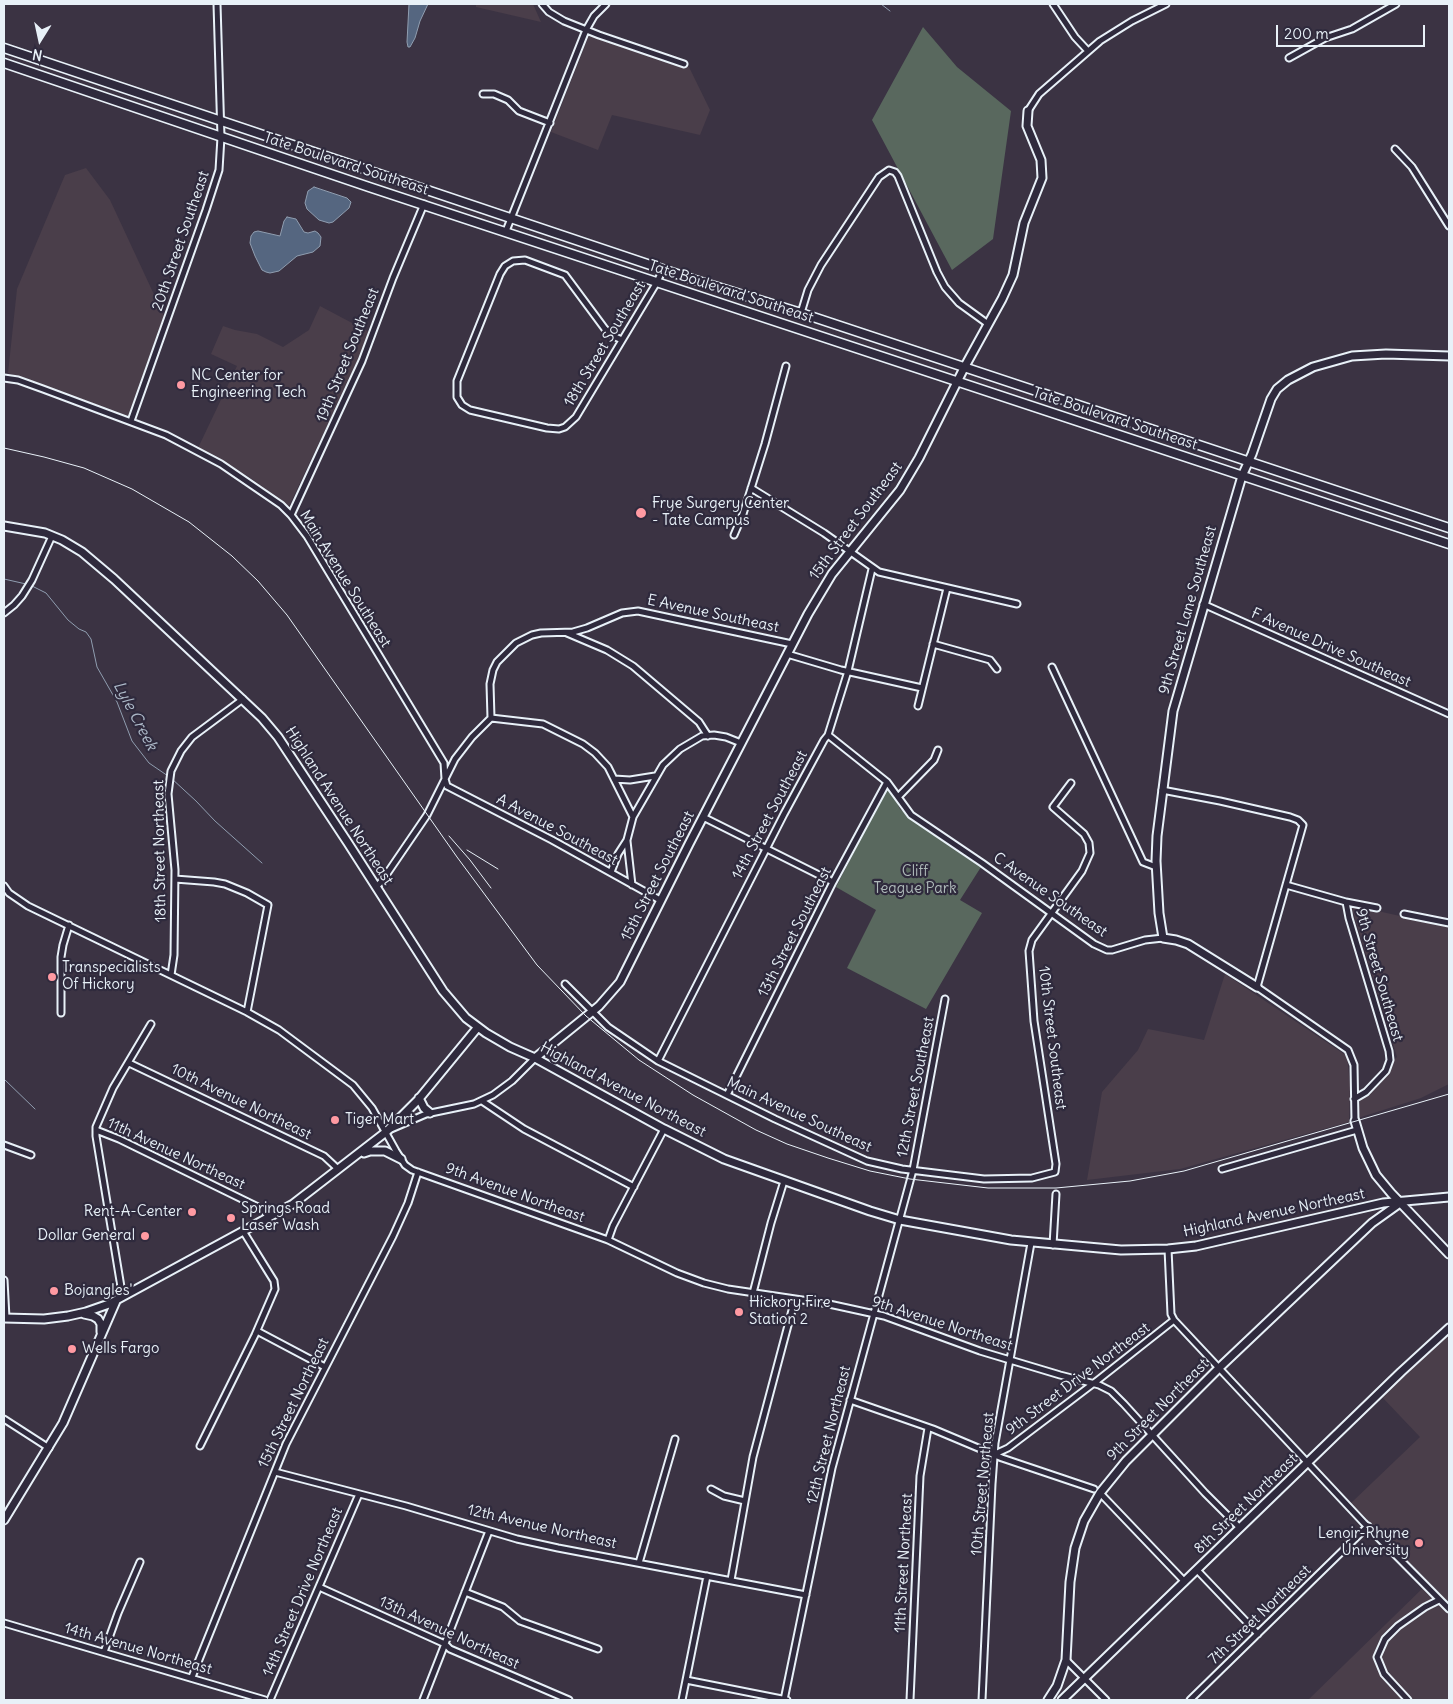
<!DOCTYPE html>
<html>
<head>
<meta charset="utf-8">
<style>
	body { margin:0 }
	#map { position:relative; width:1453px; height:1704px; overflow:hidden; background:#3b3343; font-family:Delius,sans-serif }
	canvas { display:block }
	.frame { position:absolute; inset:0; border:5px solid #e8f1f8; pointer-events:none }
	.north { position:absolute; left:15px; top:15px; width:50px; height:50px; -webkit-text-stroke:4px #2f2a3d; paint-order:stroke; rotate:190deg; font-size:14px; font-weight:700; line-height:20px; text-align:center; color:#e8f1f8 }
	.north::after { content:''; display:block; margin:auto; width:18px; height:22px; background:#e8f1f8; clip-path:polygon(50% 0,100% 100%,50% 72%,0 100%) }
	.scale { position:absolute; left:1276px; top:25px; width:149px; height:22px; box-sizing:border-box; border:2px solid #e8f1f8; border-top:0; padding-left:6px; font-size:15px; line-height:18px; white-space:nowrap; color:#e8f1f8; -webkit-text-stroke:4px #2f2a3d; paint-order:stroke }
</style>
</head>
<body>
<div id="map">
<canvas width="1453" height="1704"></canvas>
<div class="frame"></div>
<div class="north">N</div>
<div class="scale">200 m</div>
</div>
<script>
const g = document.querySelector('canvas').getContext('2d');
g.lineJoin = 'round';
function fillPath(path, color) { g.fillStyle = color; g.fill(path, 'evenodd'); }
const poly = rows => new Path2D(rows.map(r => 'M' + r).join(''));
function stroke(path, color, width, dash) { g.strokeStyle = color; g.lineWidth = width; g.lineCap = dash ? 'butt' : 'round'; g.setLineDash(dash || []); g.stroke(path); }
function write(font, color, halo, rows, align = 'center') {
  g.font = font + ' Delius,sans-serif'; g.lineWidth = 4.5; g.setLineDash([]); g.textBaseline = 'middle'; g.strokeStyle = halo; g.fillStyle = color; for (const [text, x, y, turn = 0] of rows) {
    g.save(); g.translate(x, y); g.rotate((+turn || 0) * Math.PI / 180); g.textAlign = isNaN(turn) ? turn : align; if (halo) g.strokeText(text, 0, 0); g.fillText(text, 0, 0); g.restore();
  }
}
fillPath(poly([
	[476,4,533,4,541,22,476,7],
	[589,35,689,67,710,110,700,135,612,115,598,150,551,132],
	[86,168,110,200,164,316,128,416,8,373,17,289,65,175],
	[320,306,371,333,289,506,249,477,198,448,237,366,211,354,223,326,235,330,257,334,283,347,309,330],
	[1351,905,1449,927,1449,1084,1421,1098,1358,1118,1361,1090,1397,1057],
	[1225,974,1347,1056,1350,1085,1349,1122,1180,1169,1087,1180,1102,1092,1138,1050,1148,1029,1204,1040],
	[1449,1334,1449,1700,1308,1700,1428,1583,1351,1503,1420,1437,1382,1397]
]), '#4a3e4a');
fillPath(poly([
	[923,27,957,67,1011,111,993,239,952,270,872,120],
	[891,789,900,809,981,867,960,900,982,913,926,1009,847,968,876,910,836,887,886,790]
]), '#59685e');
const water = poly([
	[409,4,428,4,420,21,415,38,410,47,408,47,407,42,409,4],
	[314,187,347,198,351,202,349,208,333,222,329,223,319,220,307,209,305,203,308,191,314,187],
	[287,217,296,219,304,232,308,233,315,231,318,233,321,237,320,246,313,252,297,256,279,271,270,273,266,272,262,270,255,256,250,243,251,236,254,232,258,231,280,236,284,221,287,217]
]);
fillPath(water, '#556680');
stroke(water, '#909eb0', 1);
stroke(poly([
	[881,4,890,11],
	[4,579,26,584],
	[32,586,46,593,68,620,79,629,86,632,91,639,97,667,117,702,132,741,149,763,168,776],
	[171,778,196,801,215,821,262,863],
	[4,1079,35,1109]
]), '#909eb0', 1);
const street = poly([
	[542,4,549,12,564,21,599,35,684,64],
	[1053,4,1075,37,1088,51],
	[1289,58,1325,38,1352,29,1396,4],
	[483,94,494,94,508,100,519,111,550,123],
	[1028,111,1039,94,1100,41,1132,21,1166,4],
	[1395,149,1412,167,1449,226],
	[506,231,586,30,594,16,606,4],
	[801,313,808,290,821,265,879,177,889,170,895,172,898,176,937,272,945,287,959,303,988,324],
	[622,340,613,336,605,329,565,275,525,260,513,261,505,266,500,274,457,381,457,397,462,405,470,410,547,428,559,429,565,427,576,417,657,282,663,269],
	[4,378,18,380,43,389,166,435,221,464,281,505,291,515,307,536,444,763,445,779,447,786,552,840,660,900],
	[131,421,206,210,219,170,221,137,217,4],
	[751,488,824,533,879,572,1017,604],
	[291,515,362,361,393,278,424,204],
	[734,535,743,514,765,444,786,366],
	[1203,604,1449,714],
	[4,613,14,605,22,596,32,580,52,536],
	[567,633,607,650,633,666,699,722,708,736],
	[933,644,990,660,997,669],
	[787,654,841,670,922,688],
	[1052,667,1143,862,1156,867],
	[918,706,947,588],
	[491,718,543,724,583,744,595,753,608,767,633,817],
	[828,735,887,782,911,815,982,863,1094,944,1107,950,1112,950,1145,940,1163,938],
	[614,779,630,780,655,776],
	[1162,790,1220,801,1290,817,1298,820,1303,825,1257,987,1348,1050,1354,1065,1355,1121],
	[899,796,934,760,938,750],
	[703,817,833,882],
	[627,841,632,885],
	[611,872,618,854,627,840,633,817,663,765,680,749,702,736,714,735,726,737,741,743],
	[175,879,214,882,225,884,247,893,268,905,247,1012],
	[1286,885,1346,902,1377,908],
	[4,886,9,893,28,906,247,1012,279,1030,353,1085,372,1108,396,1151,405,1165,412,1170,608,1240,677,1273,704,1283,728,1289,829,1304,884,1316,980,1351,1060,1375,1099,1385,1111,1391,1124,1404,1205,1493,1240,1528],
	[376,887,382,881,427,815,455,759,472,737,491,718,490,684,493,670,497,662,516,643,532,635,541,633,573,632,587,628,622,613,638,611,792,644],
	[1346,902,1349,918,1389,1051,1390,1060,1386,1071,1366,1092,1354,1099],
	[1404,914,1449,923],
	[171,975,174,955,175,870,168,794,171,771,181,751,192,737,243,699],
	[565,984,608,1027,658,1061,775,1119,867,1161,902,1169,984,1179,1032,1178,1055,1172,1056,1164,1034,1021,1029,951,1032,940,1082,871,1090,853,1089,843,1084,834,1053,807,1071,783],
	[61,1013,61,957,63,945,69,925],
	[658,1061,784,814,824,740,828,735,848,671,872,569],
	[129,1063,324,1156,338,1169],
	[727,1095,833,882,887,782],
	[482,1101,524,1129,634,1187],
	[391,1129,426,1114,474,1104,493,1095,512,1081,535,1058],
	[96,1130,119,1139,256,1206,263,1210,269,1217],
	[4,1145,31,1155],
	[1222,1169,1357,1130],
	[608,1240,613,1226,664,1129],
	[1053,1245,1056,1194],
	[1168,1249,1171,1314,1174,1320,1364,1523,1449,1609],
	[4,1280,6,1318],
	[753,1293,771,1223,784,1181],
	[117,1300,121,1287,96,1136,96,1127,113,1088,151,1024],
	[257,1331,325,1367],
	[850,1400,933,1429,1002,1458,1094,1489],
	[4,1419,49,1448],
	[200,1446,255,1335,275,1289,274,1281,269,1273,243,1231],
	[995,1454,1008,1448,1098,1380,1174,1320],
	[275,1472,406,1506,517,1539,558,1548,806,1595],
	[711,1489,724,1496,745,1501],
	[1100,1493,1185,1582],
	[639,1563,675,1439],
	[1197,1570,1258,1634],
	[731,1580,753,1457,795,1299],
	[319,1587,445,1644,450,1649,569,1700],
	[465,1592,503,1607,520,1621,598,1649],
	[4,1623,265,1700],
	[104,1652,118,1613,140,1562],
	[1066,1660,1106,1700],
	[192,1677,286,1444,393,1236,408,1203,418,1172],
	[686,1680,787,1700],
	[270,1700,359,1494],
	[423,1700,489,1531],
	[682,1700,707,1576],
	[784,1700,832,1468,913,1170,945,999],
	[910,1700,920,1476,928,1428],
	[982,1700,992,1484,995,1443,1031,1243],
	[1190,1700,1368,1526],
	[1408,1700,1384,1674,1377,1657,1385,1639,1398,1626,1425,1607,1439,1600]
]);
const secondary = poly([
	[4,526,45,533,62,540,82,552,114,579,262,718,278,737,348,843,443,991,466,1018,486,1033,510,1047,535,1058,664,1129,724,1159,870,1211,900,1220,1011,1240,1121,1250,1168,1249,1196,1246,1383,1203,1449,1197],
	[1257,987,1188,944,1176,940,1163,938,1159,913,1156,861,1157,836,1173,711,1242,476,1252,454,1271,399,1277,389,1288,380,1313,367,1352,356,1386,354,1449,356],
	[535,1058,599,1006,620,982,689,844,808,614,832,574,900,490,919,458,964,368,1002,299,1013,275,1024,223,1042,178,1041,160,1027,126,1028,111],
	[419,1098,424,1108,430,1113],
	[1355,1121,1363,1148,1376,1175,1391,1193,1449,1254],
	[364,1153,370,1151,385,1151,401,1159],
	[84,1314,93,1316,98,1319,101,1324,101,1332],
	[4,1318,44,1319,68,1316,86,1312,109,1304,293,1204,386,1132,418,1100,478,1027],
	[4,1520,63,1423,116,1301],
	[1048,1700,1057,1686,1066,1660,1070,1582,1075,1548,1084,1521,1100,1493,1126,1461,1219,1368,1372,1223,1400,1203],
	[1062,1700,1401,1372,1449,1328]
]);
const primary = poly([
	[4,48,695,280,801,313,1449,528],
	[4,63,369,187,1449,544]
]);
stroke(street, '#e8f1f8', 9);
stroke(secondary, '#e8f1f8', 11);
stroke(primary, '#e8f1f8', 11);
stroke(street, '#2f2a3d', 5);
stroke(secondary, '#2f2a3d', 7);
stroke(primary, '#2f2a3d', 8);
stroke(poly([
	[4,448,44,457,84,468,132,489,189,522,232,556,258,581,287,615,457,857,537,965,586,1016,639,1060,693,1095,756,1130,787,1144,828,1158,870,1171,910,1179,988,1188,1056,1188,1130,1181,1184,1171,1449,1094],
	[449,836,470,860,491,888],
	[467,850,498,869]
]), '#e8f1f8', 1);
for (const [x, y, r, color] of [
	[181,385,5,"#ff9aa2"],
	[641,513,6,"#ff9aa2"],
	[52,977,5,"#ff9aa2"],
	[335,1120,5,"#ff9aa2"],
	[192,1212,5,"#ff9aa2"],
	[231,1218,5,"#ff9aa2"],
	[145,1236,5,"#ff9aa2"],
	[54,1291,5,"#ff9aa2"],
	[739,1312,5,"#ff9aa2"],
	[72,1349,5,"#ff9aa2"],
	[1419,1543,5,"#ff9aa2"]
]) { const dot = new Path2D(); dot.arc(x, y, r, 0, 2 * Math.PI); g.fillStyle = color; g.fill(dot); stroke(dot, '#2f2a3d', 2); }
write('15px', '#e8f1f8', '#2f2a3d', [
	["Tate Boulevard Southeast",346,164,18],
	["20th Street Southeast",181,241,-71],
	["Tate Boulevard Southeast",731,292,18],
	["18th Street Southeast",605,344,-59],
	["19th Street Southeast",348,355,-68],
	["Tate Boulevard Southeast",1115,419,18],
	["15th Street Southeast",856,521,-53],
	["Main Avenue Southeast",345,579,58],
	["9th Street Lane Southeast",1188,610,-74],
	["E Avenue Southeast",713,614,12],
	["F Avenue Drive Southeast",1331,648,24],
	["Highland Avenue Northeast",339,806,57],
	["14th Street Southeast",770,815,-62],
	["A Avenue Southeast",557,830,28],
	["18th Street Northeast",160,851,-91],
	["15th Street Southeast",658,876,-63],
	["C Avenue Southeast",1050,895,35],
	["13th Street Southeast",795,932,-63],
	["9th Street Southeast",1379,975,74],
	["10th Street Southeast",1052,1038,83],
	["12th Street Southeast",916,1087,-79],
	["Highland Avenue Northeast",623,1090,28],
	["10th Avenue Northeast",241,1102,26],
	["Main Avenue Southeast",799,1115,25],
	["11th Avenue Northeast",176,1154,25],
	["9th Avenue Northeast",515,1193,20],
	["Highland Avenue Northeast",1274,1213,-12],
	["9th Avenue Northeast",942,1324,18],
	["9th Street Drive Northeast",1078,1379,-37],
	["15th Street Northeast",294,1403,-64],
	["9th Street Northeast",1158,1410,-45],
	["12th Street Northeast",829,1435,-76],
	["10th Street Northeast",983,1484,-85],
	["8th Street Northeast",1246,1504,-44],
	["12th Avenue Northeast",542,1527,13],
	["11th Street Northeast",904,1563,-87],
	["14th Street Drive Northeast",303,1592,-67],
	["7th Street Northeast",1260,1615,-44],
	["13th Avenue Northeast",449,1633,25],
	["14th Avenue Northeast",138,1649,16]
]);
write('15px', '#e8f1f8', '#2f2a3d', [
	["NC Center for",191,376],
	["Engineering Tech",191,393],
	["Frye Surgery Center",652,504],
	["- Tate Campus",652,521],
	["Transpecialists",62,968],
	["Of Hickory",62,985],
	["Tiger Mart",345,1120],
	["Springs Road",241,1209],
	["Laser Wash",241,1226],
	["Rent-A-Center",182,1212,"right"],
	["Dollar General",135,1236,"right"],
	["Bojangles'",64,1291],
	["Hickory Fire",749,1303],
	["Station 2",749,1320],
	["Wells Fargo",82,1349],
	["Lenoir-Rhyne",1409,1534,"right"],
	["University",1409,1551,"right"]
], 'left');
write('15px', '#afbaba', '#2f2a3d', [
	["Cliff",915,872],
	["Teague Park",915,889]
]);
write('italic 16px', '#adb9c8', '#2f2a3d', [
	["Lyle Creek",135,716,62]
]);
</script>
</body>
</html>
